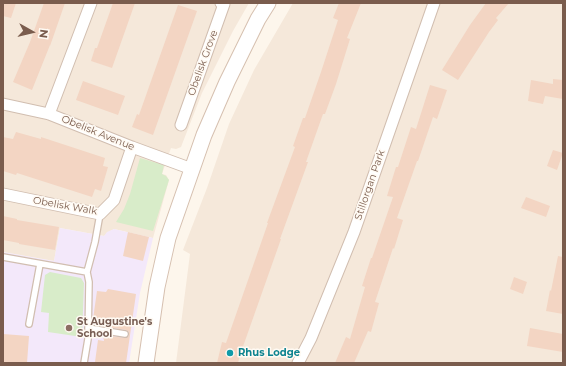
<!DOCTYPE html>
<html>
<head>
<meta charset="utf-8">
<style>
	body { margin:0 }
	#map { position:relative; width:566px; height:366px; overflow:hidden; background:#fdf6ec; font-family:Montserrat,sans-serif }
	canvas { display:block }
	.frame { position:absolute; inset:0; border:4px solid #7a5c4d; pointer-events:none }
	.north { position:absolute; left:12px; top:12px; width:40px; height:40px; -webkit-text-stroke:3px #fffaf3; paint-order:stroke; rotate:98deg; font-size:11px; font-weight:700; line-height:16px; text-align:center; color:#7a5c4d }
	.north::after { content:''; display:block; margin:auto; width:14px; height:18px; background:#7a5c4d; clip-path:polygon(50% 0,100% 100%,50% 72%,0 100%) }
</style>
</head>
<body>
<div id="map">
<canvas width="566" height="366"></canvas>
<div class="frame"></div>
<div class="north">N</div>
</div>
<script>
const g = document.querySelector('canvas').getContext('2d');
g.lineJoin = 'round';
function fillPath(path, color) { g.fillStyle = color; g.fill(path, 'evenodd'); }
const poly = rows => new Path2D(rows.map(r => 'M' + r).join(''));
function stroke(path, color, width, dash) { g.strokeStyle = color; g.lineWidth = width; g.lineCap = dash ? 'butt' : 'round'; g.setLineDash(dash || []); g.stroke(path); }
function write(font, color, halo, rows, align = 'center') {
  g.font = font + ' Montserrat,sans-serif'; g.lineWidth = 3; g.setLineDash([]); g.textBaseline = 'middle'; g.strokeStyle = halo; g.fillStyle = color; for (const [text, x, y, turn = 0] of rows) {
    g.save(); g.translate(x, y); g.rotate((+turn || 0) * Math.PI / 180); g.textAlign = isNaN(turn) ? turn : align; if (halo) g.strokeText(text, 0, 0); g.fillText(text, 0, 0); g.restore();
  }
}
fillPath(poly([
	[3,3,249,3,233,31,202,93,181,147,176,149,171,148,162,174,166,175,169,180,153,238,114,229,104,236,60,228,54,261,3,252],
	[293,3,563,3,563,363,176,363,190,254,183,250,207,188,229,124,254,70]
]), '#f5e8da');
fillPath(poly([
	[60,228,104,236,107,232,114,229,153,238,140,293,129,363,3,363,3,252,54,261]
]), '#f3e8fa');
fillPath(poly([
	[140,158,164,165,162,174,166,176,169,180,153,231,116,222,124,209,130,194],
	[50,272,81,278,84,283,82,337,48,332,49,313,41,312,45,275]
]), '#d8ecc9');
fillPath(poly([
	[3,3,16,3,11,18,3,16],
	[44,3,65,3,50,46,50,45,32,90,13,82,30,42],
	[113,3,135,3,112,68,91,61,95,48,97,48],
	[339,3,361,3,347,38,350,39,336,84,325,114,323,114,306,162,308,162,280,239,281,239,240,355,238,363,217,363,222,342,226,343,268,223,267,223,295,147,293,146,303,118,305,118,321,72,338,20,333,18],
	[486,3,509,3,496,18,498,20,489,32,458,80,442,70,470,25],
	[178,5,197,11,153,135,132,127,137,114,139,115],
	[553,79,563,80,563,99,545,96,543,104,528,101,531,80,553,84],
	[83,81,125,96,118,115,76,100],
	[430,85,447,90,437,119,433,117,418,161,417,161,397,218,403,220,394,249,393,248,375,302,379,303,371,332,368,331,354,363,335,363,346,337,350,339,365,287,362,286,371,258,372,258,393,197,387,196,396,167,398,167,411,127,416,129],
	[16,132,41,139,41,137,105,158,103,166,108,167,101,191,95,189,92,197,17,173,16,175,3,171,3,137,13,139],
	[553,150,563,153,557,170,547,166],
	[526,197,550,206,546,217,521,208],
	[3,216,17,219,17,220,59,227,55,250,19,244,19,243,3,240],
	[128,232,149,237,143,261,123,256],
	[558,256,563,257,563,314,546,311,550,290,551,291],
	[514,277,527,282,523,294,510,289],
	[108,289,136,294,126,363,106,363,95,362,98,340,104,341,103,335,125,338,128,337,129,335,129,332,126,330,101,326,100,320,93,319,97,291,106,292],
	[530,328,563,334,563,352,527,346],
	[3,334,29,336,27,363,3,363]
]), '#f3d5c3');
const service = poly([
	[3,257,87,272],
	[29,324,40,264],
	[88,328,125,334],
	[84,363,88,339,89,282,87,272,95,242,100,214]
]);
const minor = poly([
	[3,104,49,114,132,147,192,169],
	[49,114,91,3],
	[181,125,224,4,221,3],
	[3,194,100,214,114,200,132,147],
	[298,363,311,338,354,232,434,3]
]);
const secondary = poly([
	[146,363,157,287,168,238,204,135,227,82,258,19,268,3]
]);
stroke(service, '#d1beb0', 8);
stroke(minor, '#d1beb0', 13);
stroke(secondary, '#d6c0b0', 17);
stroke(service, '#fff', 5.5);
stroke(minor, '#fff', 11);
stroke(secondary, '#fff', 15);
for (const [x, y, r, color] of [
	[69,328,4,"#8d6e63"],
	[230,353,4,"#0f9aa8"]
]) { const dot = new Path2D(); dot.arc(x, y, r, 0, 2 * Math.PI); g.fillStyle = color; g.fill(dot); stroke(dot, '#fffaf3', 1.5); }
write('10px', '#7a5c4d', '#fffaf3', [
	["Obelisk Grove",203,63,-70],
	["Obelisk Avenue",98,133,22],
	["Stillorgan Park",370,185,-71],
	["Obelisk Walk",65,206,10]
]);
write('bold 10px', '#785e54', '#fffaf3', [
	["St Augustine's",77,322],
	["School",77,334]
], 'left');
write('bold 10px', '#0d838f', '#fffaf3', [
	["Rhus Lodge",238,353]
], 'left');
</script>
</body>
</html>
